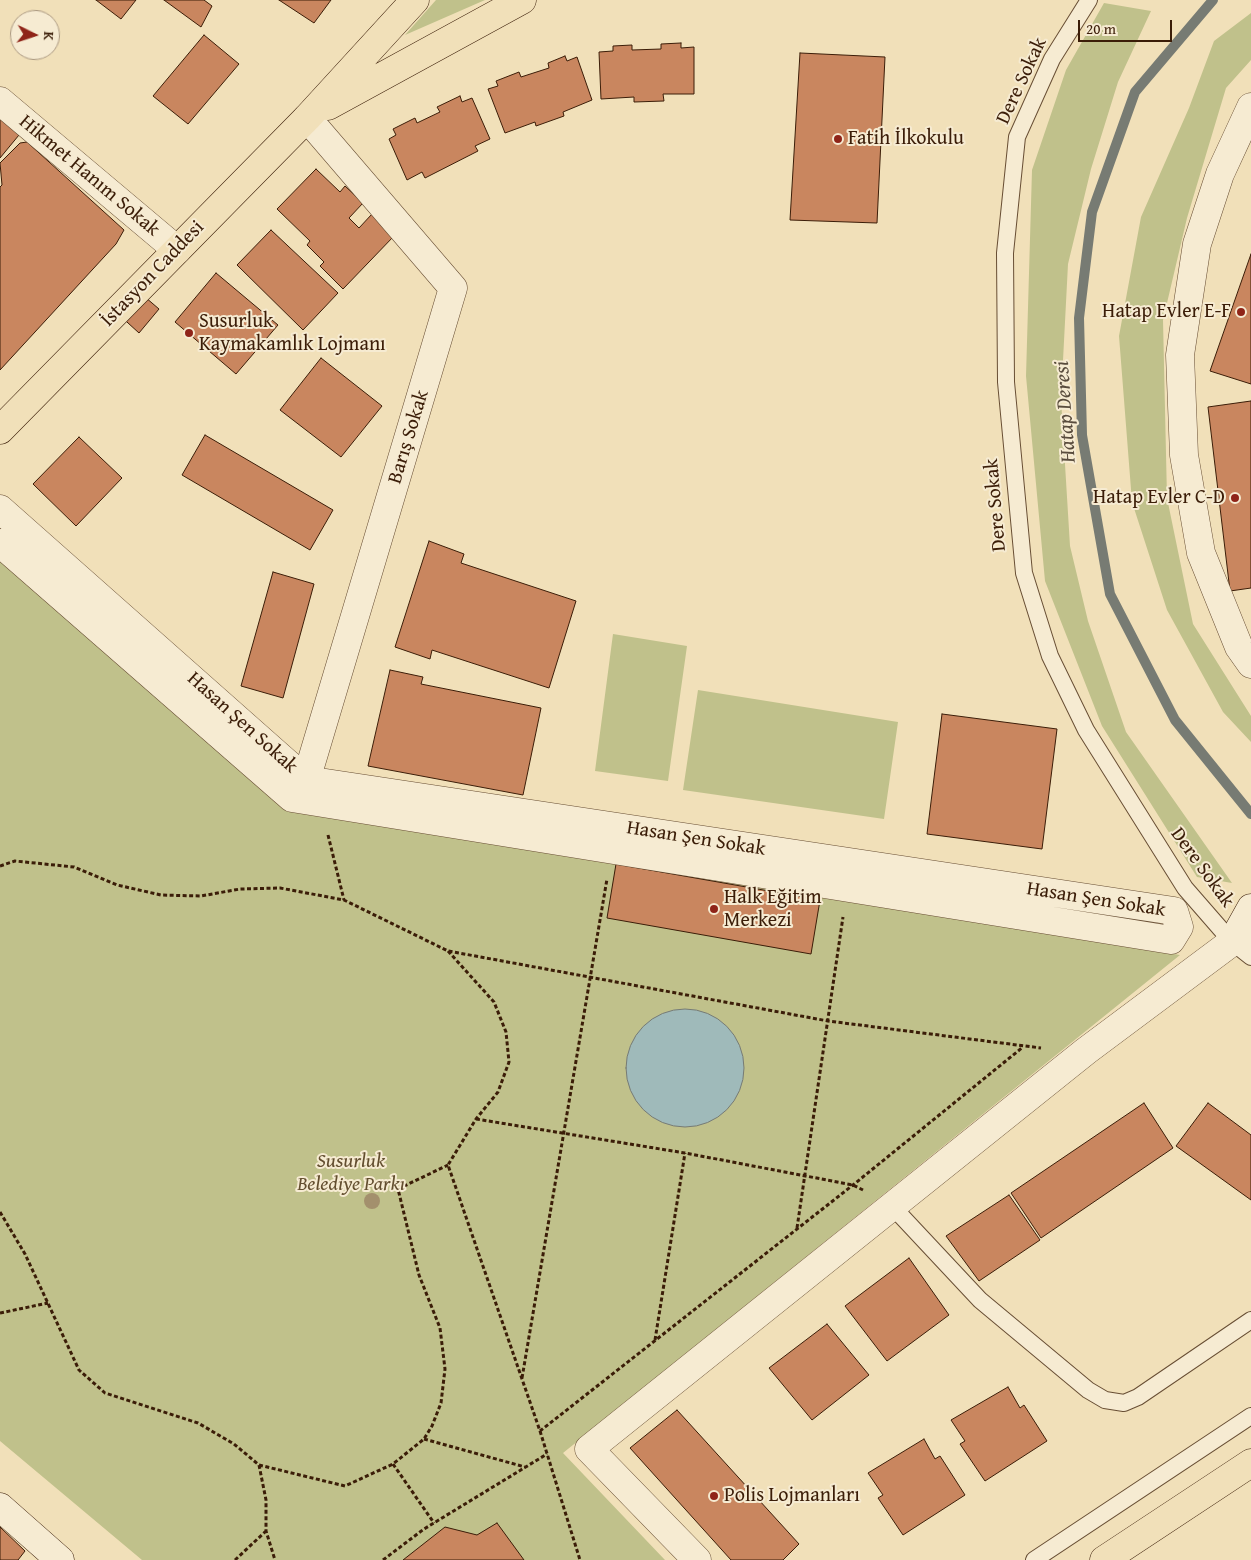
<!DOCTYPE html>
<html>
<head>
<meta charset="utf-8">
<style>
	body { margin:0 }
	#map { position:relative; width:1251px; height:1560px; overflow:hidden; background:#f1e0b9; font-family:"Gentium Book Plus",serif }
	canvas { display:block }
	.north { position:absolute; left:10px; top:10px; width:50px; height:50px; box-sizing:border-box; background:#f6ebd2; border:1px solid #ab9981; border-radius:50%; rotate:94deg; font-size:14px; font-weight:700; line-height:20px; text-align:center; color:#3b1d08 }
	.north::after { content:''; display:block; margin:auto; width:18px; height:22px; background:#8f2418; clip-path:polygon(50% 0,100% 100%,50% 72%,0 100%) }
	.scale { position:absolute; left:1078px; top:20px; width:94px; height:22px; box-sizing:border-box; border:2px solid #3b1d08; border-top:0; padding-left:6px; font-size:15px; line-height:18px; white-space:nowrap; color:#3b1d08; -webkit-text-stroke:4px #f6ebd2; paint-order:stroke }
</style>
</head>
<body>
<div id="map">
<canvas width="1251" height="1560"></canvas>
<div class="north">K</div>
<div class="scale">20 m</div>
</div>
<script>
const g = document.querySelector('canvas').getContext('2d');
g.lineJoin = 'round';
function fillPath(path, color) { g.fillStyle = color; g.fill(path, 'evenodd'); }
const poly = rows => new Path2D(rows.map(r => 'M' + r).join(''));
function stroke(path, color, width, dash) { g.strokeStyle = color; g.lineWidth = width; g.lineCap = dash ? 'butt' : 'round'; g.setLineDash(dash || []); g.stroke(path); }
function write(font, color, halo, rows, align = 'center') {
  g.font = font + ' "Gentium Book Plus",serif'; g.lineWidth = 4; g.setLineDash([]); g.textBaseline = 'middle'; g.strokeStyle = halo; g.fillStyle = color; for (const [text, x, y, turn = 0] of rows) {
    g.save(); g.translate(x, y); g.rotate((+turn || 0) * Math.PI / 180); g.textAlign = isNaN(turn) ? turn : align; if (halo) g.strokeText(text, 0, 0); g.fillText(text, 0, 0); g.restore();
  }
}
fillPath(poly([
	[436,0,485,0,405,35],
	[1104,3,1151,11,1118,82,1091,169,1068,264,1061,399,1070,546,1088,621,1126,732,1232,883,1197,877,1102,726,1045,581,1026,376,1032,170,1066,70],
	[1251,13,1251,60,1226,88,1187,218,1163,320,1167,498,1193,624,1251,716,1251,742,1223,712,1167,610,1132,502,1119,336,1141,217,1189,108,1214,41],
	[0,561,287,810,602,855,1180,955,563,1453,665,1560,142,1560,0,1441],
	[613,634,687,646,668,781,595,771],
	[698,690,898,722,884,819,683,790]
]), '#c0c18b');
const water = poly([
	'626 1068a59 59 0 1 1 118 0a59 59 0 1 1-118 0Z'
]);
fillPath(water, '#9fbaba');
stroke(water, '#777b73', 1);
stroke(poly([
	[1213,0,1135,92,1092,212,1079,318,1082,435,1110,594,1175,720,1251,814]
]), '#777b73', 10);
const building = poly([
	[96,0,136,0,121,19,96,0],
	[164,0,204,0,212,6,201,27,164,0],
	[279,0,331,0,314,23,279,0],
	[204,35,239,64,188,124,153,96,204,35],
	[681,43,681,48,694,47,694,94,663,94,664,101,634,102,634,97,601,99,599,52,613,51,613,46,632,45,632,50,661,49,661,44,681,43],
	[800,53,885,57,877,223,790,220,800,53],
	[565,56,567,61,577,57,592,100,563,112,564,116,536,126,535,122,505,133,488,89,498,86,496,81,519,72,521,77,549,68,548,63,565,56],
	[460,96,462,102,472,98,490,139,475,146,478,151,425,178,422,172,407,180,389,139,396,135,393,129,415,118,417,123,440,112,437,107,460,96],
	[0,118,19,135,0,158,0,118],
	[27,142,124,230,116,244,0,370,0,187,2,185,0,163,20,143,27,142],
	[316,169,340,192,345,186,363,203,349,218,359,228,372,214,394,236,343,289,320,266,324,262,307,245,310,241,277,209,316,169],
	[271,230,338,293,303,330,237,265,271,230],
	[1251,254,1251,384,1210,371,1251,254],
	[216,273,278,325,236,374,175,322,216,273],
	[138,291,159,309,139,333,116,312,138,291],
	[321,358,382,406,341,457,280,410,321,358],
	[1251,401,1251,588,1230,591,1208,407,1251,401],
	[205,435,333,510,310,550,182,475,205,435],
	[79,437,122,478,76,526,33,484,79,437],
	[429,541,464,554,461,563,576,601,549,688,432,650,430,659,395,647,429,541],
	[273,572,314,584,283,698,241,686,273,572],
	[390,670,423,677,421,684,541,708,523,795,368,766,390,670],
	[942,714,1057,729,1042,849,927,834,942,714],
	[616,864,820,900,811,954,607,918,616,864],
	[1144,1103,1173,1148,1041,1238,1011,1193,1144,1103],
	[1208,1103,1251,1135,1251,1200,1176,1146,1208,1103],
	[1009,1195,1040,1240,979,1281,946,1236,1009,1195],
	[909,1258,949,1315,887,1361,845,1306,909,1258],
	[827,1324,869,1375,812,1420,769,1368,827,1324],
	[1008,1387,1020,1408,1024,1405,1047,1441,985,1481,960,1444,965,1441,951,1420,1008,1387],
	[677,1410,799,1544,783,1560,731,1560,630,1448,677,1410],
	[924,1439,935,1459,940,1456,965,1495,903,1535,878,1498,883,1495,868,1473,924,1439],
	[497,1523,524,1560,403,1560,445,1527,477,1535,497,1523],
	[0,1527,25,1551,18,1560,0,1560,0,1527]
]);
fillPath(building, '#c9865f');
stroke(building, '#3b1d08', 1);
const lane = poly([
	[1089,0,1052,59,1017,137,1005,253,1006,382,1024,573,1050,656,1086,730,1185,888,1232,942,1251,957],
	[892,1206,980,1300,1088,1390,1105,1400,1124,1403,1138,1397,1251,1320],
	[1034,1560,1251,1416]
]);
const street = poly([
	[0,101,177,250],
	[1251,107,1220,174,1197,244,1180,355,1184,455,1201,553,1239,647,1251,664],
	[0,509,306,780,1174,911,1179,927,1171,940,292,798,0,543],
	[297,792,306,780,453,288,307,118],
	[697,1560,589,1449,1086,1051,1232,942]
]);
const secondary = poly([
	[1251,908,1232,942,1251,938],
	[0,1507,60,1560]
]);
const primary = poly([
	[328,106,522,0],
	[0,430,307,118,415,0]
]);
const highway = poly([
	[1104,1560,1251,1463]
]);
stroke(lane, '#684e34', 18);
stroke(street, '#684e34', 29);
stroke(secondary, '#3b1d08', 29);
stroke(primary, '#3b1d08', 29);
stroke(highway, '#3b1d08', 29);
stroke(poly([
	[328,835,344,900],
	[0,866,15,861,74,867,117,885,161,895,201,896,240,889,280,888,344,900,448,951,828,1021,1041,1048],
	[448,951,494,1002,506,1032,509,1062,498,1092,476,1119,448,1165,540,1431,853,1185,1023,1047],
	[476,1119,685,1153,853,1185,863,1190],
	[0,1212,25,1254,79,1370,105,1393,198,1423,234,1444,259,1465,266,1500,266,1531,275,1560],
	[797,1228,843,917],
	[0,1313,48,1303],
	[655,1340,685,1153],
	[522,1378,607,879],
	[540,1431,580,1560],
	[424,1439,525,1467],
	[393,1464,434,1523],
	[259,1465,345,1486,393,1464,424,1439,432,1426,441,1403,445,1369,440,1328,419,1275,398,1189,448,1165],
	[235,1560,266,1531],
	[383,1560,424,1529,547,1454]
]), '#3b1d08', 3, [4, 2.5]);
stroke(lane, '#f6ebd2', 16);
stroke(street, '#f6ebd2', 28);
stroke(secondary, '#f6ebd2', 28);
stroke(primary, '#f1e0b9', 28);
stroke(highway, '#f1e0b9', 28);
g.fillStyle = '#a3906d';
for (const [x, y] of [
	[372,1201]
]) { g.beginPath(); g.arc(x, y, 8, 0, 2 * Math.PI); g.fill(); }
for (const [x, y, r, color] of [
	[838,139,5,"#8f2418"],
	[1241,312,5,"#8f2418"],
	[189,333,5,"#8f2418"],
	[1235,498,5,"#8f2418"],
	[714,909,5,"#8f2418"],
	[714,1496,5,"#8f2418"]
]) { const dot = new Path2D(); dot.arc(x, y, r, 0, 2 * Math.PI); g.fillStyle = color; g.fill(dot); stroke(dot, '#f6ebd2', 2); }
write('20px', '#3b1d08', '#f6ebd2', [
	["Dere Sokak",1022,81,-65],
	["Hikmet Hanım Sokak",89,176,40],
	["İstasyon Caddesi",153,274,-46],
	["Barış Sokak",409,437,-73],
	["Dere Sokak",996,505,-95],
	["Hasan Şen Sokak",242,723,42],
	["Hasan Şen Sokak",696,839,9],
	["Dere Sokak",1202,868,54],
	["Hasan Şen Sokak",1096,900,9]
]);
write('20px', '#3b1d08', '#f6ebd2', [
	["Fatih İlkokulu",848,139],
	["Hatap Evler E-F",1231,312,"right"],
	["Susurluk",199,322],
	["Kaymakamlık Lojmanı",199,345],
	["Hatap Evler C-D",1225,498,"right"],
	["Halk Eğitim",724,898],
	["Merkezi",724,921],
	["Polis Lojmanları",724,1496]
], 'left');
write('italic 20px', '#634e2f', '#f6ebd2', [
	["Susurluk",351,1162],
	["Belediye Parkı",351,1185]
]);
write('italic 21px', '#594c3d', '#f6ebd2', [
	["Hatap Deresi",1066,412,-94]
]);
</script>
</body>
</html>
